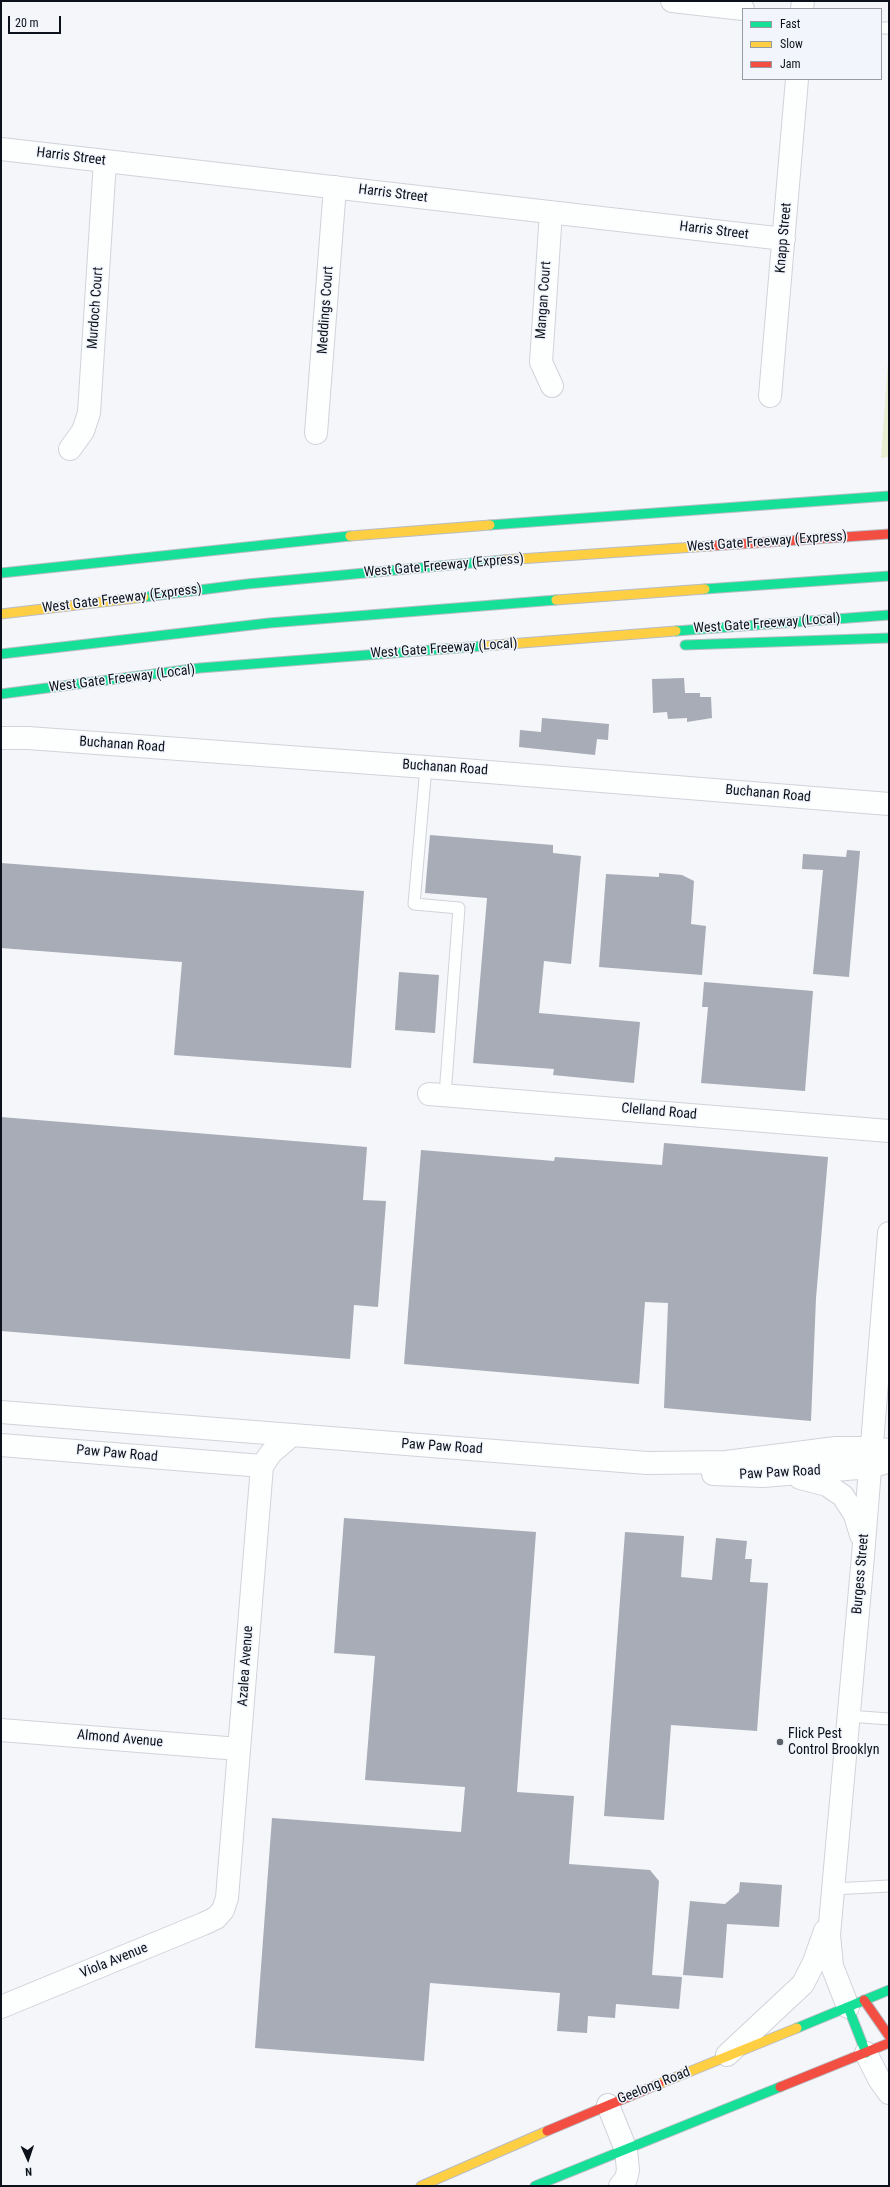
<!DOCTYPE html>
<html>
<head>
<meta charset="utf-8">
<style>
	body { margin:0 }
	#map { position:relative; width:890px; height:2187px; overflow:hidden; background:#f4f6f9; font-family:"Roboto Condensed",sans-serif }
	canvas { display:block }
	.frame { position:absolute; inset:0; border:2px solid #0c111b; pointer-events:none }
	.legend { position:absolute; left:742px; top:8px; width:140px; height:72px; box-sizing:border-box; background:#f2f5fb; border:1px solid #969aa1; margin:0; padding:5px 7px; list-style:none; font-size:12px; color:#0c111b }
	.legend li { display:flex; align-items:center; gap:8px; height:20px }
	.legend b { width:20px; border:1px solid #969aa1 }
	.north { position:absolute; left:8px; top:2139px; width:40px; height:40px; -webkit-text-stroke:3px #f2f5fb; paint-order:stroke; rotate:177deg; font-size:11px; font-weight:700; line-height:16px; text-align:center; color:#0c111b }
	.north::after { content:''; display:block; margin:auto; width:14px; height:18px; background:#0c111b; clip-path:polygon(50% 0,100% 100%,50% 72%,0 100%) }
	.scale { position:absolute; left:8px; top:16px; width:53px; height:18px; box-sizing:border-box; border:2px solid #0c111b; border-top:0; padding-left:5px; font-size:12px; line-height:14px; white-space:nowrap; color:#0c111b; -webkit-text-stroke:3px #f2f5fb; paint-order:stroke }
</style>
</head>
<body>
<div id="map">
<canvas width="890" height="2187"></canvas>
<div class="frame"></div>
<ul class="legend">
<li><b style="height:5px;background:#16e098"></b>Fast</li>
<li><b style="height:5px;background:#ffcf43"></b>Slow</li>
<li><b style="height:5px;background:#f24e42"></b>Jam</li>
</ul>
<div class="north">N</div>
<div class="scale">20 m</div>
</div>
<script>
const g = document.querySelector('canvas').getContext('2d');
g.lineJoin = 'round';
function fillPath(path, color) { g.fillStyle = color; g.fill(path, 'evenodd'); }
const poly = rows => new Path2D(rows.map(r => 'M' + r).join(''));
function stroke(path, color, width, dash) { g.strokeStyle = color; g.lineWidth = width; g.lineCap = dash ? 'butt' : 'round'; g.setLineDash(dash || []); g.stroke(path); }
function write(font, color, halo, rows, align = 'center') {
  g.font = font + ' "Roboto Condensed",sans-serif'; g.lineWidth = 3; g.setLineDash([]); g.textBaseline = 'middle'; g.strokeStyle = halo; g.fillStyle = color; for (const [text, x, y, turn = 0] of rows) {
    g.save(); g.translate(x, y); g.rotate((+turn || 0) * Math.PI / 180); g.textAlign = isNaN(turn) ? turn : align; if (halo) g.strokeText(text, 0, 0); g.fillText(text, 0, 0); g.restore();
  }
}
fillPath(poly([
	[889,349,889,457,881,458]
]), '#e7eed1');
fillPath(poly([
	[684,678,685,693,700,693,700,697,711,697,712,718,687,722,687,718,668,719,667,712,653,713,652,679],
	[542,718,609,724,608,740,597,739,595,755,519,747,520,730,541,732],
	[430,835,553,845,553,853,581,856,571,964,544,961,539,1013,640,1022,634,1083,553,1075,554,1069,473,1063,487,898,425,893],
	[847,850,860,851,849,977,813,974,823,870,802,869,803,854,846,857],
	[1,863,364,891,351,1068,174,1055,182,962,1,948],
	[659,873,682,875,694,881,691,924,706,926,702,975,599,967,606,874,659,877],
	[399,972,439,975,435,1033,395,1030],
	[704,982,813,991,805,1091,701,1083,708,1007,702,1007],
	[1,1117,367,1147,363,1200,386,1201,378,1307,354,1305,350,1359,1,1331],
	[664,1143,828,1157,816,1298,811,1421,664,1408,668,1303,645,1302,639,1384,404,1364,421,1150,554,1161,555,1157,662,1165],
	[344,1518,536,1532,517,1792,574,1796,569,1864,650,1870,659,1881,652,1975,682,1977,679,2009,616,2004,615,2018,588,2016,587,2033,557,2031,560,1993,430,1983,424,2061,255,2048,272,1818,461,1832,465,1787,365,1780,375,1656,334,1653],
	[625,1532,684,1536,681,1577,712,1580,716,1538,747,1541,745,1559,752,1559,750,1582,768,1583,757,1731,671,1725,664,1820,604,1816],
	[740,1882,782,1885,779,1927,727,1924,723,1978,683,1975,690,1901,725,1904,739,1892]
]), '#a7acb6');
const lane = poly([
	[881,28,889,28],
	[426,767,414,904,459,908,445,1095],
	[848,1716,889,1719],
	[833,1889,889,1886]
]);
const street = poly([
	[672,1,743,9],
	[802,9,803,1],
	[1,149,784,239],
	[551,212,541,362,552,386],
	[770,396,797,79],
	[316,433,335,187],
	[70,449,83,431,89,413,105,161],
	[1,738,28,738,426,767,889,804],
	[429,1094,889,1131],
	[1,1412,647,1463,726,1462,836,1448,871,1448,889,1450],
	[1,1445,262,1466],
	[713,1474,763,1476,870,1467,884,1463],
	[800,1478,827,1485,843,1496,855,1515,861,1535],
	[1,1730,239,1749],
	[1,2007,203,1924,216,1918,223,1910,227,1898,262,1466,271,1453,292,1435],
	[848,2007,832,1966,829,1935,863,1556,889,1233],
	[866,2053,879,2079,889,2093],
	[727,2055,803,1984,814,1962,825,1931],
	[608,2105,626,2150,628,2170,626,2179,620,2186]
]);
const fast = poly([
	[490,525,889,496],
	[1,573,350,536],
	[705,589,889,576],
	[144,597,247,584,504,560],
	[676,631,889,615],
	[685,645,889,638],
	[1,654,269,623,556,600],
	[1,694,200,668,483,646],
	[848,2007,866,2053],
	[797,2028,889,1990],
	[535,2186,780,2087]
]);
const slow = poly([
	[350,536,490,525],
	[504,560,710,546],
	[556,600,705,589],
	[1,614,144,597],
	[483,646,676,631],
	[659,2084,797,2028],
	[421,2186,547,2131]
]);
const jam = poly([
	[710,546,889,534],
	[864,2000,889,2036],
	[780,2087,889,2043],
	[547,2131,659,2084]
]);
stroke(lane, '#d0d3da', 13);
stroke(street, '#d0d3da', 24);
stroke(fast, '#b8bcc5', 11);
stroke(slow, '#b8bcc5', 11);
stroke(jam, '#b8bcc5', 11);
stroke(lane, '#fdfefe', 11);
stroke(street, '#fdfefe', 22);
stroke(fast, '#16e098', 9);
stroke(slow, '#ffcf43', 9);
stroke(jam, '#f24e42', 9);
for (const [x, y, r, color] of [
	[780,1742,4,"#5d6169"]
]) { const dot = new Path2D(); dot.arc(x, y, r, 0, 2 * Math.PI); g.fillStyle = color; g.fill(dot); stroke(dot, '#f2f5fb', 1.5); }
write('14px', '#0c111b', '#f2f5fb', [
	["Harris Street",71,157,7],
	["Harris Street",393,194,7],
	["Harris Street",714,231,7],
	["Knapp Street",784,238,-85],
	["Mangan Court",544,300,-86],
	["Murdoch Court",96,308,-86],
	["Meddings Court",326,310,-86],
	["West Gate Freeway (Express)",767,542,-4],
	["West Gate Freeway (Express)",444,566,-5],
	["West Gate Freeway (Express)",122,599,-7],
	["West Gate Freeway (Local)",767,624,-4],
	["West Gate Freeway (Local)",444,649,-4],
	["West Gate Freeway (Local)",122,679,-7],
	["Buchanan Road",122,745,4],
	["Buchanan Road",445,768,4],
	["Buchanan Road",768,794,5],
	["Clelland Road",659,1112,5],
	["Paw Paw Road",442,1447,4],
	["Paw Paw Road",117,1454,5],
	["Paw Paw Road",780,1473,-3],
	["Burgess Street",861,1574,-85],
	["Azalea Avenue",246,1666,-86],
	["Almond Avenue",120,1739,5],
	["Viola Avenue",114,1961,-22],
	["Geelong Road",654,2086,-22]
]);
write('14px', '#0c111b', '#f2f5fb', [
	["Flick Pest",788,1734],
	["Control Brooklyn",788,1750]
], 'left');
</script>
</body>
</html>
